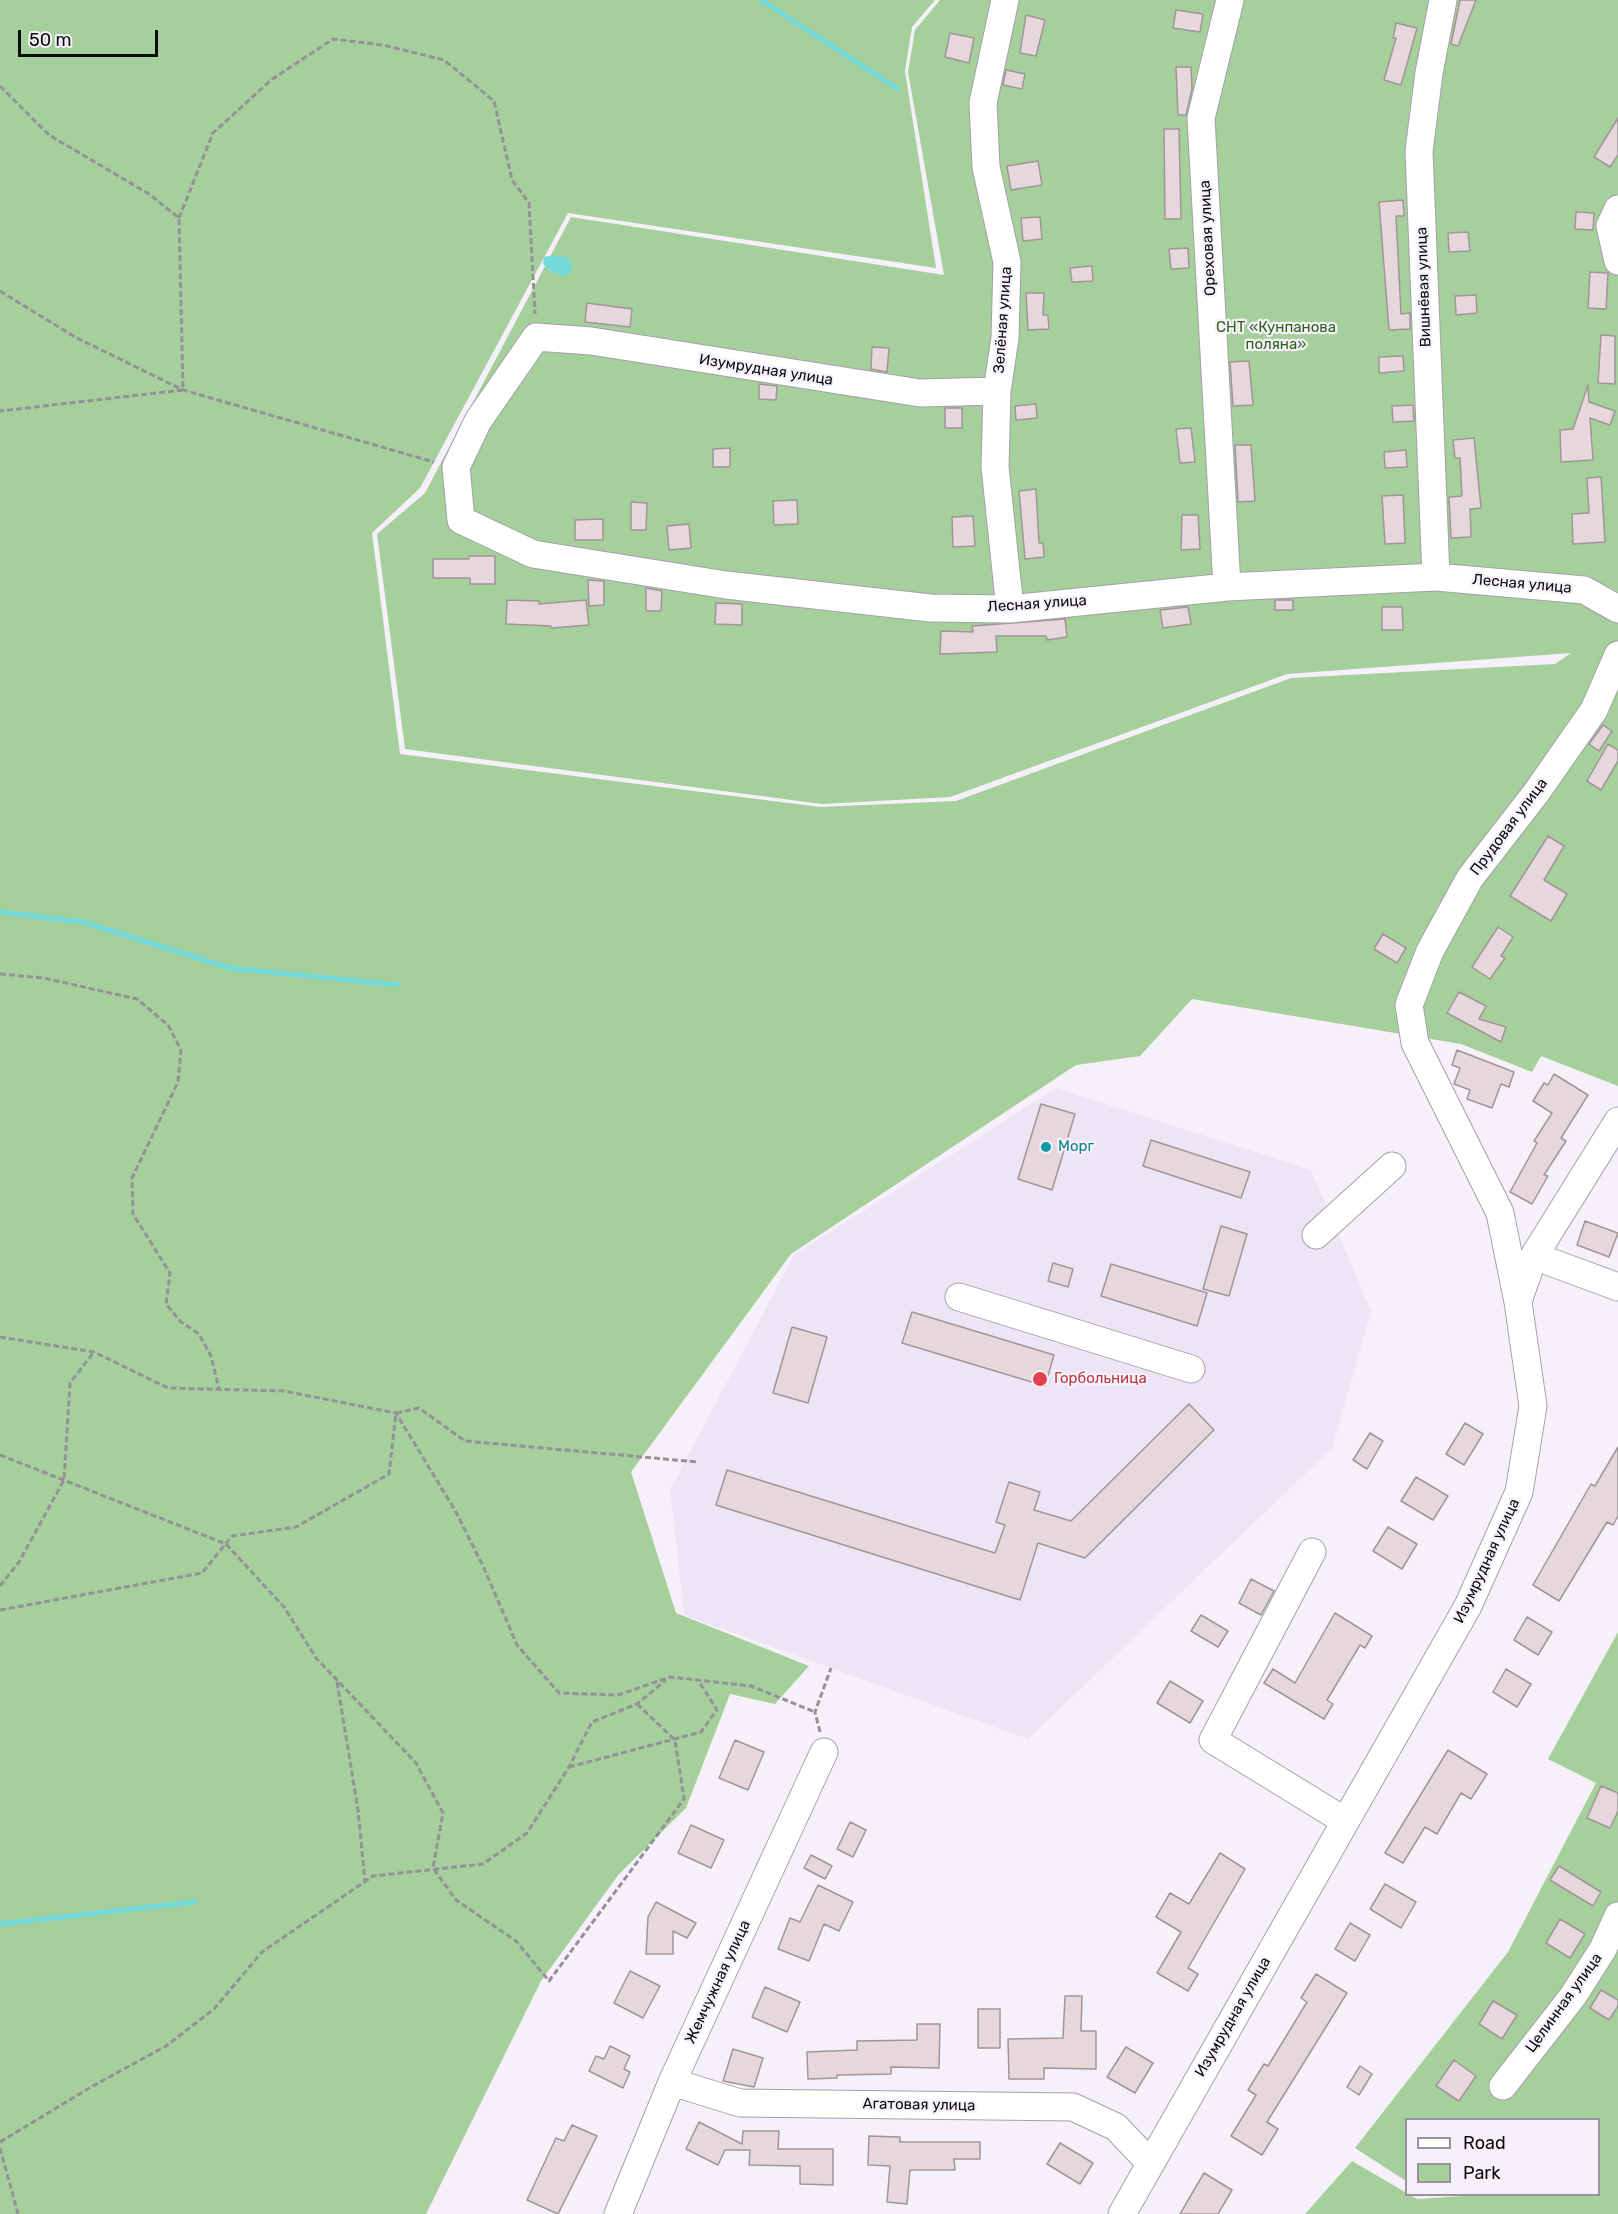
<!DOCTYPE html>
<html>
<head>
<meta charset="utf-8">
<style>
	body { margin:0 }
	#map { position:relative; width:1618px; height:2214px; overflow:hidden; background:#f5f0fa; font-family:Rubik,sans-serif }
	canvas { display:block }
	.legend { position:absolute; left:1405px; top:2118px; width:195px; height:78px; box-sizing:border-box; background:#f5f0fa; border:2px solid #98949c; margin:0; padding:8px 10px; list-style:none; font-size:18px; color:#0c0b0e }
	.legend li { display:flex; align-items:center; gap:12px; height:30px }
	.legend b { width:30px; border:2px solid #98949c }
	.scale { position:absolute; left:18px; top:30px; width:140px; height:27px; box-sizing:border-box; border:3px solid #0c0b0e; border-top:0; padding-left:8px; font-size:18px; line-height:21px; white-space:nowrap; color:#0c0b0e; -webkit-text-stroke:4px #f5f0fa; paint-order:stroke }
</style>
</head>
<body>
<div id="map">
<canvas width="1618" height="2214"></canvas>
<ul class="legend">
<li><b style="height:8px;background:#fff"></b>Road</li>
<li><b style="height:16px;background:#a5cf9b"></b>Park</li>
</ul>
<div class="scale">50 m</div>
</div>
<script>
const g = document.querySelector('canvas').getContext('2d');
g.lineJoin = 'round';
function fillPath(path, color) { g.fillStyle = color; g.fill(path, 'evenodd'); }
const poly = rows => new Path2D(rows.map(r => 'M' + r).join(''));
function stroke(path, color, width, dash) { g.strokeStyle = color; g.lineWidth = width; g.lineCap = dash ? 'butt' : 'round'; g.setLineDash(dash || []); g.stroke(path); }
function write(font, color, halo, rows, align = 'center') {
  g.font = font + ' Rubik,sans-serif'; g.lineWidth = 4.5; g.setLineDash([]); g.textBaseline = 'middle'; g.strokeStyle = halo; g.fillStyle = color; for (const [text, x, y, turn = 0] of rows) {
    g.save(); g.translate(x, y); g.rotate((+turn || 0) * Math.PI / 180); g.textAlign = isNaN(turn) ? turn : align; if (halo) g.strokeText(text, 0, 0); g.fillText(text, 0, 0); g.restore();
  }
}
fillPath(poly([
	[1056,1088,1311,1170,1371,1311,1332,1448,1028,1739,684,1615,670,1490,794,1255]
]), '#ede4f6');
fillPath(poly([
	[0,0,935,0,912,27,905,71,936,268,568,213,420,488,372,533,400,754,820,807,956,801,1291,678,1555,664,1571,653,1287,674,950,797,822,804,405,749,377,534,425,493,571,217,944,275,908,72,915,30,940,0,1618,0,1618,1086,1541,1056,1532,1072,1461,1044,1192,999,1140,1056,1076,1065,791,1254,631,1472,676,1613,809,1666,775,1704,730,1694,686,1808,619,1874,541,1981,426,2214,0,2214],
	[1618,1632,1618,2214,1305,2214,1352,2161,1417,2199,1495,2194,1598,2194,1598,2120,1406,2120,1406,2181,1355,2148,1508,1952,1596,1783,1548,1759]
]), '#a5cf9b');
fillPath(poly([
	[555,255,568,258,573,267,569,274,563,276,549,270,543,264,544,257]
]), '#74d9da');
stroke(poly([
	[761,0,898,89],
	[0,912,83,922,230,968,398,985],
	[0,1924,195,1902]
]), '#74d9da', 5);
const building = poly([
	[1460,0,1476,0,1458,46,1451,44,1460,0],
	[1176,10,1203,14,1200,32,1173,28,1176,10],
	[1026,15,1045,20,1036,56,1020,53,1026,15],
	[1396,23,1417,28,1401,85,1384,80,1396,38,1393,38,1396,23],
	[950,33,974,38,969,63,945,57,950,33],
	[1176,67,1191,67,1192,89,1186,115,1178,115,1176,67],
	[1006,70,1025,74,1022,89,1003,85,1006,70],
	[1618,118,1618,155,1610,167,1594,157,1618,118],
	[1164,129,1179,129,1181,219,1165,219,1164,129],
	[1038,161,1042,185,1011,190,1007,166,1038,161],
	[1403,200,1404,216,1396,216,1401,314,1410,313,1410,329,1389,330,1379,202,1403,200],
	[1576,212,1594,213,1593,230,1575,229,1576,212],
	[1040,217,1042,239,1023,241,1021,218,1040,217],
	[1468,232,1470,251,1449,252,1448,233,1468,232],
	[1188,248,1189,268,1171,269,1169,249,1188,248],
	[1092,266,1093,281,1072,282,1070,268,1092,266],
	[1590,272,1608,273,1606,309,1588,308,1590,272],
	[1026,293,1044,293,1043,315,1048,315,1049,329,1028,330,1026,293],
	[1476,295,1477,313,1456,315,1455,296,1476,295],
	[587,303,632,309,630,327,585,322,587,303],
	[1601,335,1615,336,1615,384,1598,383,1601,335],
	[872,347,889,348,887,372,871,369,872,347],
	[1403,356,1404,371,1379,373,1379,357,1403,356],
	[1249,361,1253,405,1233,406,1230,362,1249,361],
	[759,384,777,386,776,400,759,399,759,384],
	[1588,385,1589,402,1615,411,1610,425,1590,418,1593,460,1561,462,1560,430,1573,429,1588,385],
	[1036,404,1037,418,1016,420,1015,406,1036,404],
	[1413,405,1414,421,1393,422,1392,406,1413,405],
	[945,408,962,408,962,428,945,428,945,408],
	[1191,428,1195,462,1180,463,1176,429,1191,428],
	[1474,438,1481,508,1470,509,1471,537,1451,538,1449,497,1462,496,1460,458,1455,458,1453,440,1474,438],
	[1235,445,1251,445,1255,501,1238,502,1235,445],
	[730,448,730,467,713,467,713,449,730,448],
	[1406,450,1407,467,1385,468,1384,452,1406,450],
	[1601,477,1605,542,1573,544,1572,514,1589,513,1587,478,1601,477],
	[1036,489,1039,543,1043,543,1044,557,1025,559,1019,491,1036,489],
	[1403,495,1405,543,1385,544,1382,496,1403,495],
	[797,500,798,524,774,525,773,501,797,500],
	[631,502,647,503,646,530,631,530,631,502],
	[1182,515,1198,515,1200,549,1181,550,1182,515],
	[973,516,975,546,953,547,952,517,973,516],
	[603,519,603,540,575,540,575,520,603,519],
	[689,524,691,548,669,550,667,526,689,524],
	[469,556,495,556,495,584,470,584,470,578,433,578,433,559,469,559,469,556],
	[588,580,604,581,604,605,589,606,588,580],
	[646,588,662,591,661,611,646,611,646,588],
	[507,600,539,601,539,604,586,600,589,625,552,628,551,626,506,624,507,600],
	[1275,600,1293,600,1293,610,1275,610,1275,600],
	[716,603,742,604,742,625,715,624,716,603],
	[1188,607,1191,624,1163,628,1160,610,1188,607],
	[1382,607,1402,607,1403,630,1382,630,1382,607],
	[1065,619,1067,637,1047,640,1046,636,996,636,997,652,940,654,941,631,973,632,972,626,1065,619],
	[1603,725,1612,731,1599,751,1589,744,1603,725],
	[1608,744,1618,750,1618,761,1601,790,1587,781,1608,744],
	[1548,836,1564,846,1544,880,1567,894,1551,921,1510,896,1548,836],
	[1498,927,1513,937,1501,956,1505,958,1490,979,1472,967,1498,927],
	[1383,934,1406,948,1397,963,1374,949,1383,934],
	[1459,992,1486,1006,1479,1019,1506,1027,1501,1042,1447,1013,1459,992],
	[1457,1050,1514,1072,1509,1087,1501,1084,1492,1108,1467,1099,1470,1090,1454,1084,1460,1068,1452,1065,1457,1050],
	[1554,1074,1588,1095,1561,1138,1566,1141,1544,1175,1548,1176,1532,1204,1510,1192,1537,1143,1534,1141,1552,1113,1533,1101,1544,1083,1548,1085,1554,1074],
	[1041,1104,1075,1114,1052,1190,1018,1179,1041,1104],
	[1151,1140,1250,1172,1241,1198,1143,1166,1151,1140],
	[1585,1221,1618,1233,1609,1257,1577,1245,1585,1221],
	[1221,1226,1247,1234,1229,1296,1203,1289,1221,1226],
	[1053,1263,1073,1269,1068,1287,1048,1281,1053,1263],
	[1111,1264,1207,1293,1197,1326,1101,1296,1111,1264],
	[912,1312,1054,1355,1045,1386,902,1343,912,1312],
	[792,1327,827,1337,808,1403,773,1393,792,1327],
	[1189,1404,1214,1430,1085,1558,1038,1543,1020,1600,716,1505,727,1470,995,1553,1005,1525,996,1522,1009,1482,1040,1492,1034,1510,1071,1521,1189,1404],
	[1465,1423,1483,1434,1464,1465,1446,1454,1465,1423],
	[1370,1433,1383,1441,1367,1469,1353,1460,1370,1433],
	[1618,1447,1618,1516,1613,1525,1607,1522,1559,1601,1533,1585,1591,1484,1595,1486,1618,1447],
	[1416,1477,1448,1496,1433,1520,1401,1501,1416,1477],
	[1388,1527,1417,1544,1402,1569,1373,1551,1388,1527],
	[1251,1579,1274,1591,1261,1615,1239,1603,1251,1579],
	[1335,1613,1372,1636,1365,1648,1360,1645,1327,1700,1333,1704,1324,1719,1264,1683,1273,1669,1295,1683,1335,1613],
	[1201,1615,1228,1631,1218,1647,1191,1631,1201,1615],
	[1527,1617,1552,1632,1538,1655,1514,1640,1527,1617],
	[1506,1669,1531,1684,1517,1707,1493,1692,1506,1669],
	[1170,1681,1203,1701,1190,1723,1157,1703,1170,1681],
	[735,1740,764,1752,748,1790,719,1778,735,1740],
	[1448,1750,1487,1774,1471,1799,1461,1793,1437,1834,1425,1827,1403,1863,1385,1853,1448,1750],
	[1601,1786,1618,1793,1618,1811,1610,1828,1587,1818,1601,1786],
	[850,1822,866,1830,853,1857,837,1849,850,1822],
	[691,1825,724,1840,711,1868,678,1853,691,1825],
	[1220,1853,1245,1869,1188,1968,1198,1974,1188,1991,1157,1973,1181,1932,1156,1917,1170,1893,1189,1904,1220,1853],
	[811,1855,832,1866,825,1879,804,1868,811,1855],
	[1559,1866,1601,1892,1593,1906,1550,1880,1559,1866],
	[1385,1884,1416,1902,1401,1928,1370,1909,1385,1884],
	[818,1885,853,1902,839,1931,824,1924,809,1961,778,1949,790,1918,800,1922,818,1885],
	[656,1902,696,1923,687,1938,673,1931,673,1954,646,1954,648,1917,656,1902],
	[1560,1919,1585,1934,1570,1958,1546,1943,1560,1919],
	[1350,1923,1370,1935,1355,1961,1335,1949,1350,1923],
	[630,1971,660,1986,643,2018,614,2003,630,1971],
	[1316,1974,1347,1993,1267,2122,1278,2129,1262,2155,1231,2136,1256,2095,1248,2090,1264,2064,1268,2066,1307,2002,1301,1998,1316,1974],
	[765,1987,800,2002,787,2032,752,2017,765,1987],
	[1601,1990,1618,2000,1618,2006,1609,2020,1590,2008,1601,1990],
	[1065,1996,1082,1996,1081,2031,1096,2031,1096,2069,1044,2068,1044,2079,1009,2079,1008,2039,1063,2038,1065,1996],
	[1493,2001,1517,2015,1502,2039,1479,2024,1493,2001],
	[978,2009,1000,2009,1000,2048,978,2048,978,2009],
	[917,2024,940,2024,939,2068,891,2067,891,2074,837,2075,837,2078,808,2079,807,2052,857,2050,857,2041,917,2040,917,2024],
	[610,2046,630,2056,624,2069,630,2072,623,2088,589,2071,596,2056,604,2059,610,2046],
	[1126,2047,1153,2063,1135,2093,1107,2077,1126,2047],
	[733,2049,763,2058,754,2087,723,2081,733,2049],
	[1454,2060,1476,2076,1459,2101,1436,2086,1454,2060],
	[1360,2066,1372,2074,1359,2095,1347,2087,1360,2066],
	[699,2122,742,2144,743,2131,779,2131,778,2149,833,2149,833,2185,800,2184,800,2166,749,2165,750,2150,725,2150,718,2165,686,2149,699,2122],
	[572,2125,597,2136,558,2214,527,2200,556,2138,564,2141,572,2125],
	[869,2136,900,2137,900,2142,980,2142,980,2159,954,2159,955,2170,910,2170,907,2204,887,2202,890,2166,868,2165,869,2136],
	[1060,2143,1093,2163,1080,2184,1047,2164,1060,2143],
	[1204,2173,1232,2190,1218,2214,1180,2214,1204,2173]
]);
fillPath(building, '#e5d7dc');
stroke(building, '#a19598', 1.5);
const minor = poly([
	[1005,0,983,103,986,167,1007,262,1005,338,997,391,995,467,1010,609],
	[1618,209,1610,226,1618,261],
	[997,391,920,393,591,341,536,337,478,421,456,467,461,520,533,554,726,585,930,608,1010,609,1227,587,1436,577,1584,590,1618,609],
	[1436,577,1419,151,1429,73,1443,0],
	[1227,587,1201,118,1230,0],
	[1316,1235,1392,1166],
	[1534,1256,1618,1287],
	[959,1297,1191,1369],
	[1518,1301,1534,1256,1618,1121],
	[1312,1552,1213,1740,1345,1821],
	[672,2082,740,2103,1073,2107,1116,2127,1150,2163],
	[1503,2086,1573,1996,1603,1949,1618,1916],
	[618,2214,672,2082,824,1752],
	[1122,2214,1468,1606,1519,1492,1533,1406,1518,1302,1500,1213,1415,1043,1409,1005,1430,951,1470,878,1536,793,1594,710,1618,655]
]);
stroke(minor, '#a5a0aa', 29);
stroke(poly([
	[0,86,49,135,149,194,179,218,183,390,0,411],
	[179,218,213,133,271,80,333,39,383,45,444,60,494,101,512,180,529,203,535,314],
	[0,291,75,337,183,390,434,462],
	[0,974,44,978,137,999,168,1025,181,1050,178,1082,132,1178,133,1214,170,1273,166,1304,181,1322,199,1334,211,1356,219,1389],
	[0,1337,94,1352,168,1388,284,1391,396,1413,456,1512,484,1568,517,1645,559,1693,618,1695,670,1677,751,1686,815,1712],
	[0,1455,226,1544,284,1607,316,1658,416,1763,443,1813,433,1868,456,1900,516,1941,549,1981,684,1799,675,1740,637,1704],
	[0,1586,19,1562,64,1480,70,1383,94,1352],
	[0,1610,202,1573,232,1536,296,1527,389,1474,396,1413,419,1408,465,1441,698,1462],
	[337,1682,358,1810,365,1882],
	[820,1732,815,1712,831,1668],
	[569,1767,701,1732,717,1710,698,1680],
	[0,2142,91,2087,166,2046,214,2009,262,1952,373,1876,483,1864,527,1833,569,1767,592,1722,637,1704,666,1680],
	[0,2148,18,2214]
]), '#949198', 3, [6, 3]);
stroke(minor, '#fff', 27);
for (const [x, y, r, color] of [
	[1046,1147,6,"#0f9aa8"],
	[1040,1379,8,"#e0444e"]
]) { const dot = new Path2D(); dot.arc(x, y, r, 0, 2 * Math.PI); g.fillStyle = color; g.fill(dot); stroke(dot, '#f5f0fa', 2); }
write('15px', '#0c0b0e', '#f5f0fa', [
	["Ореховая улица",1208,238,-93],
	["Вишнёвая улица",1424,287,-92],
	["Зелёная улица",1003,320,-86],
	["Изумрудная улица",766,370,9],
	["Лесная улица",1522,584,5],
	["Лесная улица",1037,604,-4],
	["Прудовая улица",1509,827,-53],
	["Изумрудная улица",1487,1561,-65],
	["Жемчужная улица",718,1982,-65],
	["Целинная улица",1564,2003,-54],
	["Изумрудная улица",1233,2017,-60],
	["Агатовая улица",919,2105,1]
]);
write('15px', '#2a6519', '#f5f0fa', [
	["СНТ «Кунпанова",1276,328],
	["поляна»",1276,345]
]);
write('15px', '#0d838f', '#f5f0fa', [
	["Морг",1058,1147]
], 'left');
write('15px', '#be3a42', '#f5f0fa', [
	["Горбольница",1054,1379]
], 'left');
</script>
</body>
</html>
